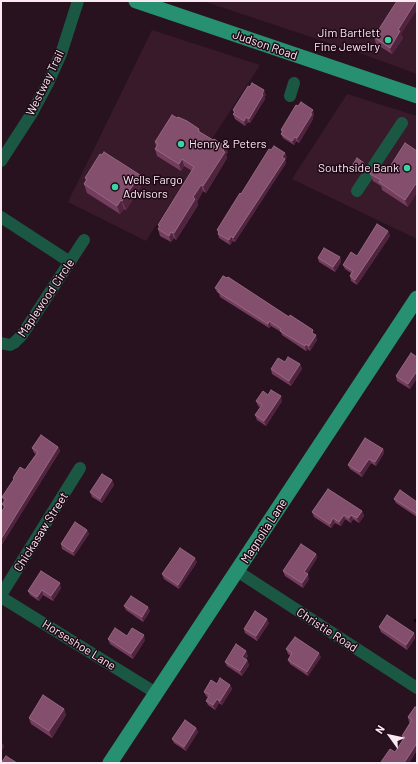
<!DOCTYPE html>
<html>
<head>
<meta charset="utf-8">
<style>
	body { margin:0 }
	#map { position:relative; width:418px; height:764px; overflow:hidden; background:#29121f; font-family:Barlow,sans-serif }
	canvas { display:block }
	.frame { position:absolute; inset:0; border:2px solid #fbe9f2; pointer-events:none }
	.north { position:absolute; left:370px; top:716px; width:40px; height:40px; -webkit-text-stroke:3px #1f0916; paint-order:stroke; rotate:303deg; font-size:11px; font-weight:700; line-height:16px; text-align:center; color:#fbe9f2 }
	.north::after { content:''; display:block; margin:auto; width:14px; height:18px; background:#fbe9f2; clip-path:polygon(50% 0,100% 100%,50% 72%,0 100%) }
</style>
</head>
<body>
<div id="map">
<canvas width="418" height="764"></canvas>
<div class="frame"></div>
<div class="north">N</div>
</div>
<script>
const g = document.querySelector('canvas').getContext('2d');
g.lineJoin = 'round';
function fillPath(path, color) { g.fillStyle = color; g.fill(path, 'evenodd'); }
const poly = rows => new Path2D(rows.map(r => 'M' + r).join(''));
function stroke(path, color, width, dash) { g.strokeStyle = color; g.lineWidth = width; g.lineCap = dash ? 'butt' : 'round'; g.setLineDash(dash || []); g.stroke(path); }
function write(font, color, halo, rows, align = 'center') {
  g.font = font + ' Barlow,sans-serif'; g.lineWidth = 3; g.setLineDash([]); g.textBaseline = 'middle'; g.strokeStyle = halo; g.fillStyle = color; for (const [text, x, y, turn = 0] of rows) {
    g.save(); g.translate(x, y); g.rotate((+turn || 0) * Math.PI / 180); g.textAlign = isNaN(turn) ? turn : align; if (halo) g.strokeText(text, 0, 0); g.fillText(text, 0, 0); g.restore();
  }
}
fillPath(poly([
	[203,1,417,1,417,74,365,55],
	[152,30,260,65,146,241,68,202],
	[347,94,417,116,417,239,292,179]
]), '#381a2b');
stroke(poly([
	[415,620,417,622]
]), '#000a04', 2.5);
stroke(poly([
	[290,96,294,83],
	[1,161,32,113,48,83,61,54,78,1],
	[357,191,402,123],
	[1,217,70,262],
	[1,343,10,345,14,343,22,335,84,240],
	[237,571,417,688],
	[1,595,80,468],
	[1,597,156,693]
]), '#1b5844', 12);
stroke(poly([
	[136,1,417,96],
	[110,763,417,298]
]), '#279070', 15);
fillPath(poly([
	[401,34,403,38,392,54,376,44,374,37],
	[266,95,264,97,265,99,250,123,248,122,245,126,235,119,233,114,234,113,233,110],
	[314,114,313,117,313,119,299,143,296,141,294,145,283,138,281,134,282,133,281,130],
	[177,118,199,129,200,132,228,152,226,155,227,158,206,193,203,191,197,202,198,205,190,218,176,240,174,238,171,242,160,236,158,229,159,228,158,225,192,171,184,166,181,171,157,156,155,149,156,147,155,142],
	[417,151,408,207,382,190,381,186,373,181,370,174,386,173],
	[287,157,285,160,286,163,235,242,233,241,230,245,219,238,218,234,218,232,217,230,241,194],
	[364,163,365,165,360,173,353,168,352,166],
	[140,175,143,183,126,210,124,209,120,214,87,193,84,184,86,180,85,178],
	[388,231,390,236,357,285,351,281,350,276,351,273,345,269,343,265,357,256],
	[340,257,341,262,335,272,319,262,318,258],
	[215,288,315,335,317,340,310,351,308,349,306,351,282,335,281,332,271,326,269,328,220,297,219,293,217,292],
	[417,357,417,378,410,389,397,381,396,376],
	[285,362,300,364,302,369,291,386,272,374,271,369],
	[268,395,282,401,266,426,257,420,255,415,261,408,258,406,256,401],
	[58,447,60,451,1,546,1,513,4,508,2,504,4,502,2,497,14,480,13,478,25,470,36,454,34,453,32,448],
	[383,449,384,453,376,466,371,463,362,477,350,469,348,465],
	[112,480,114,485,102,503,92,497,90,492],
	[394,499,417,502,417,517,396,503],
	[362,511,364,516,359,523,353,519,351,523,345,519,341,526,335,523,331,528,314,517,312,512],
	[87,530,89,534,74,556,62,549,61,544],
	[316,554,317,558,307,574,309,579,303,588,285,576,283,571],
	[197,562,179,589,164,579,162,574],
	[61,588,53,601,43,595,39,601,30,595,28,591],
	[124,606,150,611,143,622,126,610],
	[269,623,257,641,245,633,244,629],
	[379,627,414,633,415,638,407,650,381,632],
	[127,636,145,640,133,659,110,644,108,639],
	[286,649,321,657,308,676,290,664,288,660,291,656,288,654],
	[248,656,246,659,247,660,249,665,242,676,227,666,225,662],
	[217,684,230,685,232,689,222,705,219,703,215,710,208,705,206,701,208,698,206,696,204,692],
	[415,707,417,750,409,763,382,763,381,762,395,752,403,739,402,736,410,723,409,722,408,717],
	[64,709,66,715,52,738,31,724,29,718],
	[196,728,198,732,186,751,174,743,172,739]
]), '#743c5d');
fillPath(poly([
	[416,1,417,1,417,10,401,34,403,38,392,54,390,48,398,30],
	[264,90,266,95,264,97,265,99,250,123,249,119],
	[313,110,314,114,313,117,313,119,299,143,297,138],
	[246,117,248,122,245,126,244,121],
	[295,137,296,141,294,145,292,141],
	[225,146,228,152,226,155,227,158,206,193,203,186],
	[285,153,287,157,285,160,286,163,235,242,233,238],
	[182,159,184,166,181,171,179,164],
	[364,163,365,165,360,173,359,171],
	[140,175,143,183,126,210,122,201],
	[417,182,417,193,408,207,405,200],
	[201,185,203,191,197,202,198,205,176,240,174,233,193,197],
	[121,200,124,209,120,214,117,206],
	[388,231,390,236,357,285,355,280],
	[171,232,174,238,171,242,169,236],
	[231,236,233,241,230,245,229,240],
	[340,257,341,262,335,272,333,267],
	[269,321,271,326,269,328,268,324],
	[316,335,317,340,310,351,309,346],
	[306,344,308,349,306,351,305,346],
	[300,364,302,369,291,386,289,381],
	[417,371,417,378,410,389,408,384],
	[281,396,282,401,266,426,264,421],
	[58,447,60,451,1,546,1,539],
	[383,449,384,453,376,466,375,462],
	[369,459,371,463,362,477,360,472],
	[112,480,114,485,102,503,100,499],
	[362,511,364,516,359,523,357,518],
	[344,515,345,519,341,526,339,522],
	[351,515,353,519,351,523,349,518],
	[333,518,335,523,331,528,330,524],
	[87,530,89,534,74,556,73,552],
	[316,554,317,558,306,576,304,572],
	[195,558,197,562,179,589,178,585],
	[308,574,309,579,303,588,302,583],
	[60,583,61,588,53,601,51,596],
	[42,590,43,595,39,601,37,597],
	[148,607,150,611,143,622,142,617],
	[267,619,269,623,257,641,256,636],
	[414,633,415,638,407,650,406,645],
	[144,635,145,640,133,659,131,654],
	[246,651,248,656,244,662,242,657],
	[319,653,321,657,308,676,307,672],
	[247,660,249,665,242,676,240,671],
	[230,685,232,689,222,705,220,701],
	[217,699,219,703,215,710,213,705],
	[64,709,66,715,52,738,49,731],
	[196,728,198,732,186,751,184,747],
	[3,743,4,747,1,752,1,745],
	[417,743,417,750,409,763,404,763]
]), '#50233e');
const building = poly([
	[397,1,416,1,398,30,400,31,390,48,374,37,397,1],
	[252,83,264,90,262,94,263,95,249,119,246,117,244,121,233,114,235,112,233,110,248,86,250,87,252,83],
	[301,102,313,110,310,114,312,114,297,138,295,137,292,141,281,134,283,131,281,130,296,105,298,106,301,102],
	[172,115,177,118,178,117,187,121,199,129,198,131,213,140,214,139,225,146,223,151,225,152,203,186,201,185,193,197,195,199,187,212,174,233,171,232,169,236,158,229,160,226,158,225,194,167,182,159,179,164,155,149,158,144,155,142,172,115],
	[405,143,417,151,417,182,405,200,379,182,381,180,370,174,375,166,386,173,405,143],
	[274,146,285,153,282,157,285,159,233,238,231,236,229,240,218,234,219,231,217,230,240,193,241,194,269,149,271,150,274,146],
	[104,152,140,175,122,201,121,200,117,206,84,184,87,179,85,178,100,154,102,155,104,152],
	[357,158,364,163,359,171,352,166,357,158],
	[377,224,388,231,355,280,350,276,353,271,343,265,351,252,357,256,377,224],
	[324,248,340,257,333,267,318,258,324,248],
	[223,276,227,278,228,277,289,317,290,315,313,330,312,333,316,335,309,346,306,344,305,346,280,331,281,329,269,321,268,324,218,292,219,290,215,288,223,276],
	[411,353,417,357,417,371,408,384,396,376,411,353],
	[288,357,300,364,289,381,271,369,278,358,285,362,288,357],
	[271,390,281,396,264,421,255,415,262,405,256,401,263,391,268,395,271,390],
	[41,435,58,447,1,539,1,513,5,506,2,504,6,499,2,497,14,479,13,478,20,467,25,470,38,452,32,448,41,435],
	[365,438,383,449,375,462,369,459,360,472,348,465,365,438],
	[102,474,112,480,100,499,90,492,102,474],
	[328,489,362,511,357,518,351,515,349,518,344,515,339,522,333,518,330,524,312,512,328,489],
	[400,490,417,502,417,512,416,513,394,499,400,490],
	[75,522,87,530,73,552,61,544,75,522],
	[301,544,316,554,304,572,308,574,302,583,283,571,301,544],
	[180,548,195,558,178,585,162,574,180,548],
	[41,571,60,583,51,596,42,590,37,597,28,591,41,571],
	[131,596,148,607,142,617,124,606,131,596],
	[255,611,267,619,256,636,244,629,255,611],
	[387,615,414,633,406,645,379,627,387,615],
	[115,628,127,636,132,628,144,635,131,654,108,639,115,628],
	[295,637,319,653,307,672,288,660,292,653,286,649,295,637],
	[236,644,246,651,242,657,247,660,240,671,225,662,236,644],
	[220,678,230,685,220,701,217,699,213,705,206,701,210,695,204,692,211,680,217,684,220,678],
	[43,695,64,709,49,731,29,718,43,695],
	[415,707,417,708,417,743,404,763,384,763,381,762,390,749,395,752,405,737,402,736,412,720,408,717,415,707],
	[185,720,196,728,184,747,172,739,185,720],
	[6,756,17,763,1,763,6,756]
]);
fillPath(building, '#834f6d');
stroke(building, '#966782', 1);
for (const [x, y, r, color] of [
	[388,40,4,"#39d4a5"],
	[181,144,4,"#39d4a5"],
	[407,168,4,"#39d4a5"],
	[115,187,4,"#39d4a5"]
]) { const dot = new Path2D(); dot.arc(x, y, r, 0, 2 * Math.PI); g.fillStyle = color; g.fill(dot); stroke(dot, '#1f0916', 1.5); }
write('12px', '#fbe9f2', '#1f0916', [
	["Jim Bartlett",380,33],
	["Fine Jewelry",380,47],
	["Henry & Peters",189,144,"left"],
	["Southside Bank",399,168],
	["Wells Fargo",123,180,"left"],
	["Advisors",123,194,"left"]
], 'right');
write('12px', '#fbe9f2', '#1f0916', [
	["Judson Road",265,45,19],
	["Westway Trail",45,83,-64],
	["Maplewood Circle",46,298,-56],
	["Magnolia Lane",264,531,-57],
	["Chickasaw Street",41,532,-58],
	["Christie Road",327,630,33],
	["Horseshoe Lane",79,645,32]
]);
</script>
</body>
</html>
